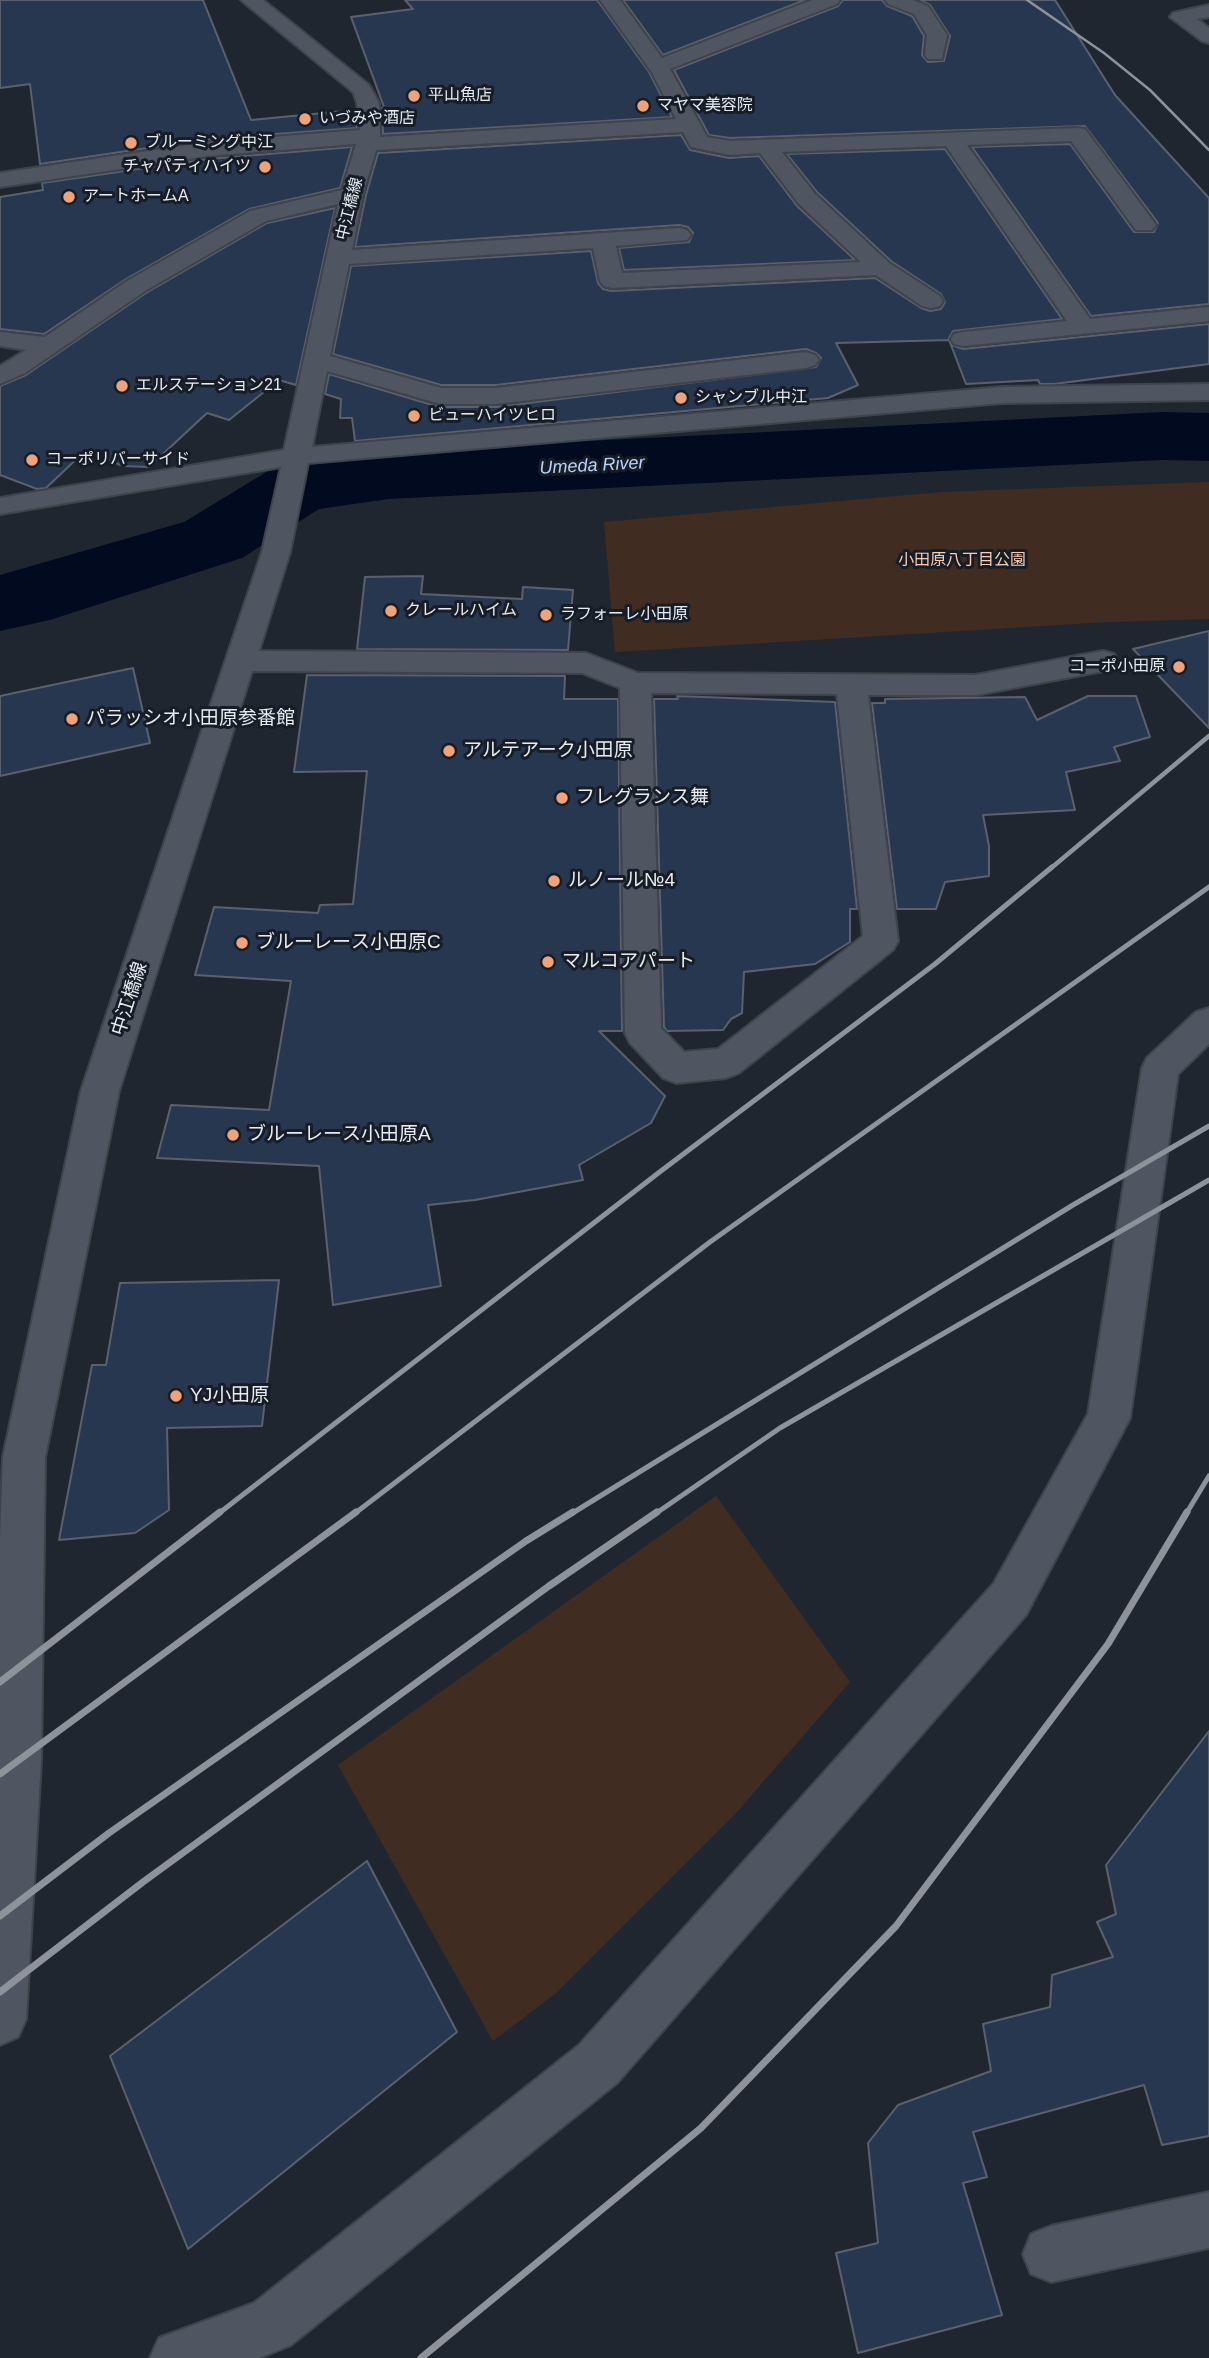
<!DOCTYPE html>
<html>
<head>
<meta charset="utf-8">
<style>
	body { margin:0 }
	canvas { display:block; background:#202630 }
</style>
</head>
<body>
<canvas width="1209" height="2358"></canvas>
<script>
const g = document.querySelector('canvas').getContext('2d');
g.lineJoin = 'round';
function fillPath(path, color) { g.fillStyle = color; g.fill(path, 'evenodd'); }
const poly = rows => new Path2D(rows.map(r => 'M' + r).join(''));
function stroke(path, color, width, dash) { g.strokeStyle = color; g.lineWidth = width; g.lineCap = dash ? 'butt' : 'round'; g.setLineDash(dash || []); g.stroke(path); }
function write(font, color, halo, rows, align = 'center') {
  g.font = font + ' Helvetica,"Noto Sans JP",sans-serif'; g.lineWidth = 6; g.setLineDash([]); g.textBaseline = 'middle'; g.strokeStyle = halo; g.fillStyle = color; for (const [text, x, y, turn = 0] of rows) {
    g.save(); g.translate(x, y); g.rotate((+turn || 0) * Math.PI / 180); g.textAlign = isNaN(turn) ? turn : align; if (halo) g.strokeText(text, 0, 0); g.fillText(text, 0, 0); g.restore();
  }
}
fillPath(poly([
	[1209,482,1209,619,1108,622,615,652,604,522,943,492],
	[716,1496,850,1682,736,1813,555,1994,493,2041,338,1765]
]), '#412c22');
fillPath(poly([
	[1162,412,1209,413,1209,461,1162,460,389,499,319,509,242,558,50,620,0,631,0,575,184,522,268,471,297,464,389,451,1162,412]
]), '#020a20');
const building = poly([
	[0,0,203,0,251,120,355,110,357,128,208,139,40,164,30,84,0,88,0,0],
	[405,0,597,0,649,72,672,117,383,134,382,108,384,107,351,17,413,9,405,0],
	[623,0,805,0,663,55,623,0],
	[843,0,882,0,887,6,912,16,924,36,922,55,928,62,944,61,950,36,930,5,920,0,1055,0,1115,95,1209,198,1209,304,1091,316,972,147,1070,144,1134,232,1154,232,1158,223,1085,126,730,138,709,135,674,70,838,6,843,0],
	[681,135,690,150,729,158,759,156,797,206,855,260,624,270,619,248,689,242,693,233,688,227,679,225,355,247,366,195,378,153,681,135],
	[352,147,340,188,249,209,126,279,44,334,0,329,0,197,43,190,42,183,208,159,352,147],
	[945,149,1062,319,953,331,949,338,952,345,963,349,1209,324,1209,364,1054,384,1040,384,1038,380,966,384,949,340,836,343,858,385,828,398,355,441,352,418,340,418,341,399,325,394,329,374,439,407,496,407,816,367,821,358,816,353,806,349,496,385,441,385,333,354,351,266,591,251,598,283,603,289,611,291,875,278,921,308,930,311,941,309,945,302,941,294,891,261,817,192,787,154,945,149],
	[335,208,296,385,279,380,229,420,207,413,149,467,123,466,85,451,46,488,37,489,0,475,0,386,26,375,146,293,267,223,335,208],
	[423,576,421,594,522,599,523,587,573,590,568,650,357,649,365,577,423,576],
	[1209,631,1209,728,1133,649,1209,631],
	[133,668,150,743,0,776,0,696,133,668],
	[307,675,565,676,564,699,618,699,622,1031,599,1031,665,1096,651,1123,579,1165,583,1180,475,1200,428,1205,441,1286,333,1305,319,1166,157,1158,171,1105,269,1110,291,981,195,975,214,907,318,913,320,905,353,904,367,771,294,772,307,675],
	[677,696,835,702,857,909,850,909,850,942,815,964,744,972,742,1013,731,1019,723,1030,667,1031,664,1027,654,699,678,699,677,696],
	[1088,696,1136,696,1150,737,1114,747,1120,761,1066,772,1075,810,983,815,989,846,989,876,945,882,936,909,897,909,872,703,885,703,885,699,1025,697,1037,720,1088,696],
	[279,1280,262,1426,167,1428,169,1510,135,1533,59,1540,92,1365,106,1365,120,1283,279,1280],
	[1209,1731,1209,2136,1162,2145,1144,2085,973,2132,987,2177,963,2183,1002,2315,858,2353,836,2253,878,2243,868,2143,898,2105,991,2071,983,2024,1050,2007,1052,1975,1113,1957,1097,1922,1116,1914,1106,1865,1209,1731],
	[367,1861,457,2032,188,2249,110,2056,367,1861]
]);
fillPath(building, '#283750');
stroke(building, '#5a616d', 2);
const minor = poly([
	[241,0,263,0,369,85,379,103,380,137,676,119,651,71,600,0,620,0,662,58,812,0,840,0,837,4,670,69,707,137,730,141,1077,128,1085,129,1156,225,1152,230,1136,230,1071,141,967,145,1090,319,1209,307,1209,321,963,346,954,344,951,339,954,334,963,332,1067,321,946,146,782,152,815,194,889,263,940,296,943,301,940,306,931,308,922,306,876,275,612,288,604,286,600,281,593,248,349,264,330,356,441,388,496,388,806,352,815,355,819,360,815,365,806,368,496,404,440,404,327,371,312,447,1002,387,1209,384,1209,400,1002,403,308,463,290,552,259,651,586,653,638,673,976,675,1103,651,1114,654,1118,661,1114,668,1103,671,976,695,868,695,898,941,893,950,739,1073,726,1078,676,1083,663,1078,630,1043,625,1033,620,688,582,673,252,671,119,1091,45,1457,41,1760,26,2019,18,2037,0,2045,0,1538,3,1457,81,1091,262,552,281,467,0,514,0,498,284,450,338,204,266,221,145,291,25,373,0,384,0,366,26,350,0,346,0,332,45,337,127,281,250,211,342,190,356,144,208,156,0,187,0,173,208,142,360,130,357,103,353,92,241,0],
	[683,132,691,147,730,155,760,153,799,204,861,262,622,273,616,246,687,240,691,235,687,230,679,228,352,250,363,194,376,150,683,132],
	[651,693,837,694,863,936,718,1049,684,1052,661,1028,651,693],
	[885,0,913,0,928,6,947,35,942,59,928,59,925,55,927,35,914,14,888,4,885,0],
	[1209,5,1209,17,1197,19,1209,28,1209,43,1202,41,1170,17,1173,13,1209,5],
	[1209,1008,1209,1044,1178,1074,1130,1418,1026,1615,617,2083,291,2345,259,2358,150,2358,159,2338,254,2303,579,2045,994,1583,1088,1414,1142,1068,1147,1058,1196,1012,1209,1008],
	[1209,2192,1209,2248,1051,2282,1031,2274,1023,2254,1031,2234,1051,2226,1209,2192]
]);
stroke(minor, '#3f444c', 4);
fillPath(minor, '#4f5561');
stroke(poly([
	[1027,0,1104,53,1150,90,1209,150]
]), '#8e939b', 2.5);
stroke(poly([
	[1050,869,1209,736]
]), '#8e939b', 4.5);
stroke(poly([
	[218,1514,657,1174,935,964,1052,867],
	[354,1514,710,1242,1209,887],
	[571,1514,1073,1205,1209,1126],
	[655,1514,780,1428,1209,1180],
	[1186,1514,1209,1476]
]), '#8e939b', 5);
stroke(poly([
	[0,1682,220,1512],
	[0,1774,356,1512],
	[0,1916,109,1833,526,1541,573,1512],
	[0,1992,143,1882,549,1586,657,1512],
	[421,2358,701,2128,896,1926,1108,1644,1187,1512]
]), '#8e939b', 7);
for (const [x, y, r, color] of [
	[414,96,7,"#f0a27a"],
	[643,106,7,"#f0a27a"],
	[305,119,7,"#f0a27a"],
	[131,143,7,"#f0a27a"],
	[265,167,7,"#f0a27a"],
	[69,197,7,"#f0a27a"],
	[122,386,7,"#f0a27a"],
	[681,398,7,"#f0a27a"],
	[414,416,7,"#f0a27a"],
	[32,460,7,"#f0a27a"],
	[391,611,7,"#f0a27a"],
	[546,615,7,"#f0a27a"],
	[1179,667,7,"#f0a27a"],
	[72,719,7,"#f0a27a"],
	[449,751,7,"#f0a27a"],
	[562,798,7,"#f0a27a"],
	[554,881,7,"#f0a27a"],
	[242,943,7,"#f0a27a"],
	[548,962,7,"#f0a27a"],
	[233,1135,7,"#f0a27a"],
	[176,1396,7,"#f0a27a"]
]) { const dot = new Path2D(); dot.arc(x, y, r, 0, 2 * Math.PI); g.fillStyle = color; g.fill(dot); stroke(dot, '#171d26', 2.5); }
write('16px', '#e7ebf2', '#171d26', [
	["平山魚店",428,96],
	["マヤマ美容院",657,106],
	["いづみや酒店",319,119],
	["ブルーミング中江",145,143],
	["チャパティハイツ",251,167,"right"],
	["アートホームA",83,197],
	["エルステーション21",136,386],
	["シャンブル中江",695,398],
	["ビューハイツヒロ",428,416],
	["コーポリバーサイド",46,460],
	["クレールハイム",405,611],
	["ラフォーレ小田原",560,615],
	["コーポ小田原",1165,667,"right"]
], 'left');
write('16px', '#e7ebf2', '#171d26', [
	["中江橋線",350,209,-76]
]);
write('16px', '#fbcbb3', '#171d26', [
	["小田原八丁目公園",962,561]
]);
write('italic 18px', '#b9d2fb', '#171d26', [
	["Umeda River",592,466,-3]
]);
write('19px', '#e7ebf2', '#171d26', [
	["パラッシオ小田原参番館",86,719],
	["アルテアーク小田原",463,751],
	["フレグランス舞",576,798],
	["ルノール№4",568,881],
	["ブルーレース小田原C",256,943],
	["マルコアパート",562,962],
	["ブルーレース小田原A",247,1135],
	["YJ小田原",190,1396]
], 'left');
write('19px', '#e7ebf2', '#171d26', [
	["中江橋線",130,999,-72]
]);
</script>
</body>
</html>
